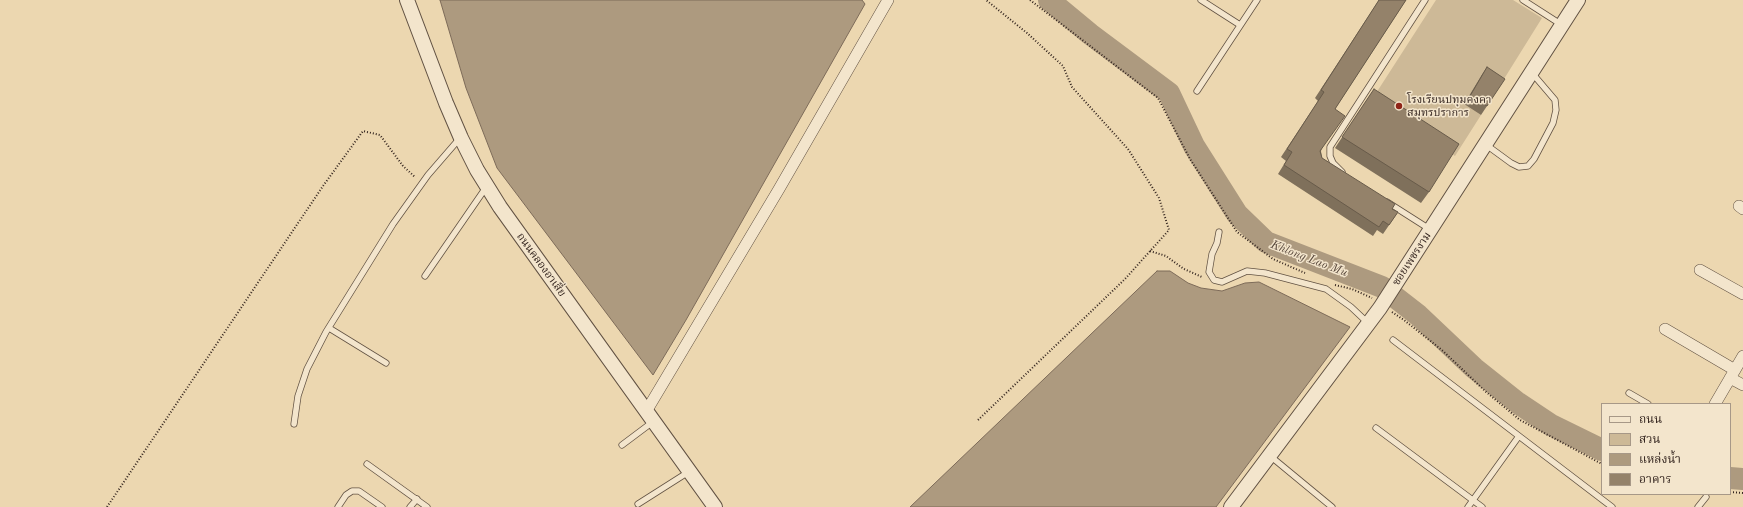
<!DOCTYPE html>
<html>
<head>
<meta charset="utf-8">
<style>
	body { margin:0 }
	#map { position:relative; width:1743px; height:507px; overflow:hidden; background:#ecd7b0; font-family:"Old Standard TT","Noto Serif Thai",serif }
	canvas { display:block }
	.legend { position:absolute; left:1601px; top:403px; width:130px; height:92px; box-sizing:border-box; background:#f3e5cc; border:1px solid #a79887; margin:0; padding:5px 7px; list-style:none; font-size:12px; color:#34251f }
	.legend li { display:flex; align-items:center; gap:8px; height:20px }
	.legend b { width:20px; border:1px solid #a79887 }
</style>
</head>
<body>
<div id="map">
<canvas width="1743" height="507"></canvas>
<ul class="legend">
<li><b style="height:5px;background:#f3e5cc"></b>ถนน</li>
<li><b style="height:11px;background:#cdb997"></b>สวน</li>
<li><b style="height:11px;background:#ad9a7f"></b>แหล่งน้ำ</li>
<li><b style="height:11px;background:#94826a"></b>อาคาร</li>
</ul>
</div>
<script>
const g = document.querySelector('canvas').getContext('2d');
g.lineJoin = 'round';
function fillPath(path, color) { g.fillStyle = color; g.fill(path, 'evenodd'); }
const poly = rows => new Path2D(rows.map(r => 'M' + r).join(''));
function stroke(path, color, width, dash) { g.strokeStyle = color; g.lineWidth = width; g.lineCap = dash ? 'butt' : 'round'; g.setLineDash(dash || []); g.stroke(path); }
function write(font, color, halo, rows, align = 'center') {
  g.font = font + ' "Old Standard TT","Noto Serif Thai",serif'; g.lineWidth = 3; g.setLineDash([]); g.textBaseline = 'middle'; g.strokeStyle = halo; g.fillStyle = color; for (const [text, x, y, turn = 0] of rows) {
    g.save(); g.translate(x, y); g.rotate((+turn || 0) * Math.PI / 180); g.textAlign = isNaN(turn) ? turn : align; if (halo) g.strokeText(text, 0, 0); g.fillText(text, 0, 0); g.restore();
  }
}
fillPath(poly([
	[1436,0,1513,0,1542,18,1499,87,1481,76,1464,104,1481,115,1455,156,1371,101]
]), '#cdb997');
const water = poly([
	[440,0,862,0,865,4,686,320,653,375,497,168,466,88,440,0],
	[1157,271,1170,271,1188,283,1201,288,1222,291,1245,283,1259,282,1350,327,1216,507,910,507,1157,271]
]);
fillPath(water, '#ad9a7f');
stroke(water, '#7d6b59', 1);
stroke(poly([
	[1049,0,1090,34,1169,93,1194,146,1237,214,1266,242,1382,287,1418,315,1474,368,1518,403,1551,425,1602,450],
	[1730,478,1743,479]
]), '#ad9a7f', 22);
const service = poly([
	[1201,0,1240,25],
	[1523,0,1562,25],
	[1197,91,1257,0],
	[1485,144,1511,163,1519,167,1528,166,1534,159,1553,123,1556,110,1555,100,1532,73],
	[1342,172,1333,163,1330,156,1330,147,1425,0],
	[1387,202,1431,230],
	[1219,232,1217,243,1212,254,1209,272,1214,280,1222,282,1247,271,1265,273,1326,289,1351,307,1368,323],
	[425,276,487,186],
	[329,328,386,363],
	[1393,340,1612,507],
	[1629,393,1648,404],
	[294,424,298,396,307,369,326,332,393,224,428,175,460,138],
	[1376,428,1482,507],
	[622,445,654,421],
	[1269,455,1332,507],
	[367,464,427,507],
	[638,504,690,471],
	[338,507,346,495,352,491,359,491,382,507],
	[410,507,417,499],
	[1468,507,1519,436],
	[1698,507,1706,497]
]);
const minor = poly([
	[1739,206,1743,209],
	[1700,270,1743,294],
	[1665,329,1735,370],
	[1730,378,1743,385],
	[1715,404,1743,356],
	[647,410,779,189,888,0]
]);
const tertiary = poly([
	[407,0,446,103,461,138,477,170,500,207,715,507],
	[1231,507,1380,308,1578,0]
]);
stroke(service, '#625243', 7);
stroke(minor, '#625243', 12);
stroke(tertiary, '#625243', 16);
stroke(poly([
	[1030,0,1158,98,1190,159,1237,232,1273,259,1305,273],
	[1150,251,1166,256,1184,269,1202,277],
	[1335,285,1352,289,1372,298],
	[1392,312,1404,320,1443,351,1485,391,1520,420,1602,464],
	[978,420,1125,279,1169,230,1159,198,1128,149,1072,87,1063,66,1027,33,986,0],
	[1730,492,1743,493],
	[107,507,323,186,363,131,380,135,403,166,415,177]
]), '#34251f', 2, [1, 2]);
stroke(service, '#f3e5cc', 5.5);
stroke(minor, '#f3e5cc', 11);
stroke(tertiary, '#f3e5cc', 14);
fillPath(poly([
	[1379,0,1406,0,1335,109,1321,151,1322,158,1398,212,1383,234,1377,230,1373,236,1278,174,1286,161,1281,157,1318,101,1315,98],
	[1487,67,1487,106,1481,115,1464,104,1481,76],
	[1374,89,1429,192,1421,203,1335,148]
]), '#7f705b');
const building = poly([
	[1379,0,1406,0,1335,109,1345,116,1320,151,1322,158,1395,204,1392,209,1398,212,1389,225,1383,221,1379,227,1284,165,1292,152,1287,149,1324,92,1321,90,1379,0],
	[1487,67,1505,79,1487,106,1470,96,1487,67],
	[1374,89,1459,144,1429,192,1342,137,1374,89]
]);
fillPath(building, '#94826a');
stroke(building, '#685b4a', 1);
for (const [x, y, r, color] of [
	[1399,106,4,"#8f2418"]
]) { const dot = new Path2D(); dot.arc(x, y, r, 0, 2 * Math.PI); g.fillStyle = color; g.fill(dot); stroke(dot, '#f3e5cc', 1.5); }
write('11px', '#34251f', '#f3e5cc', [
	["โรงเรียนปทุมคงคา",1407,100],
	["สมุทรปราการ",1407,113]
], 'left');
write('11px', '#34251f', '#f3e5cc', [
	["ซอยเพชรงาม",1412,259,-57],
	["ถนนคลองอาเสี่ย",541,265,54]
]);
write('italic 12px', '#58483c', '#f3e5cc', [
	["Khlong Lao Mu",1309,259,21]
]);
</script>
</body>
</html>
